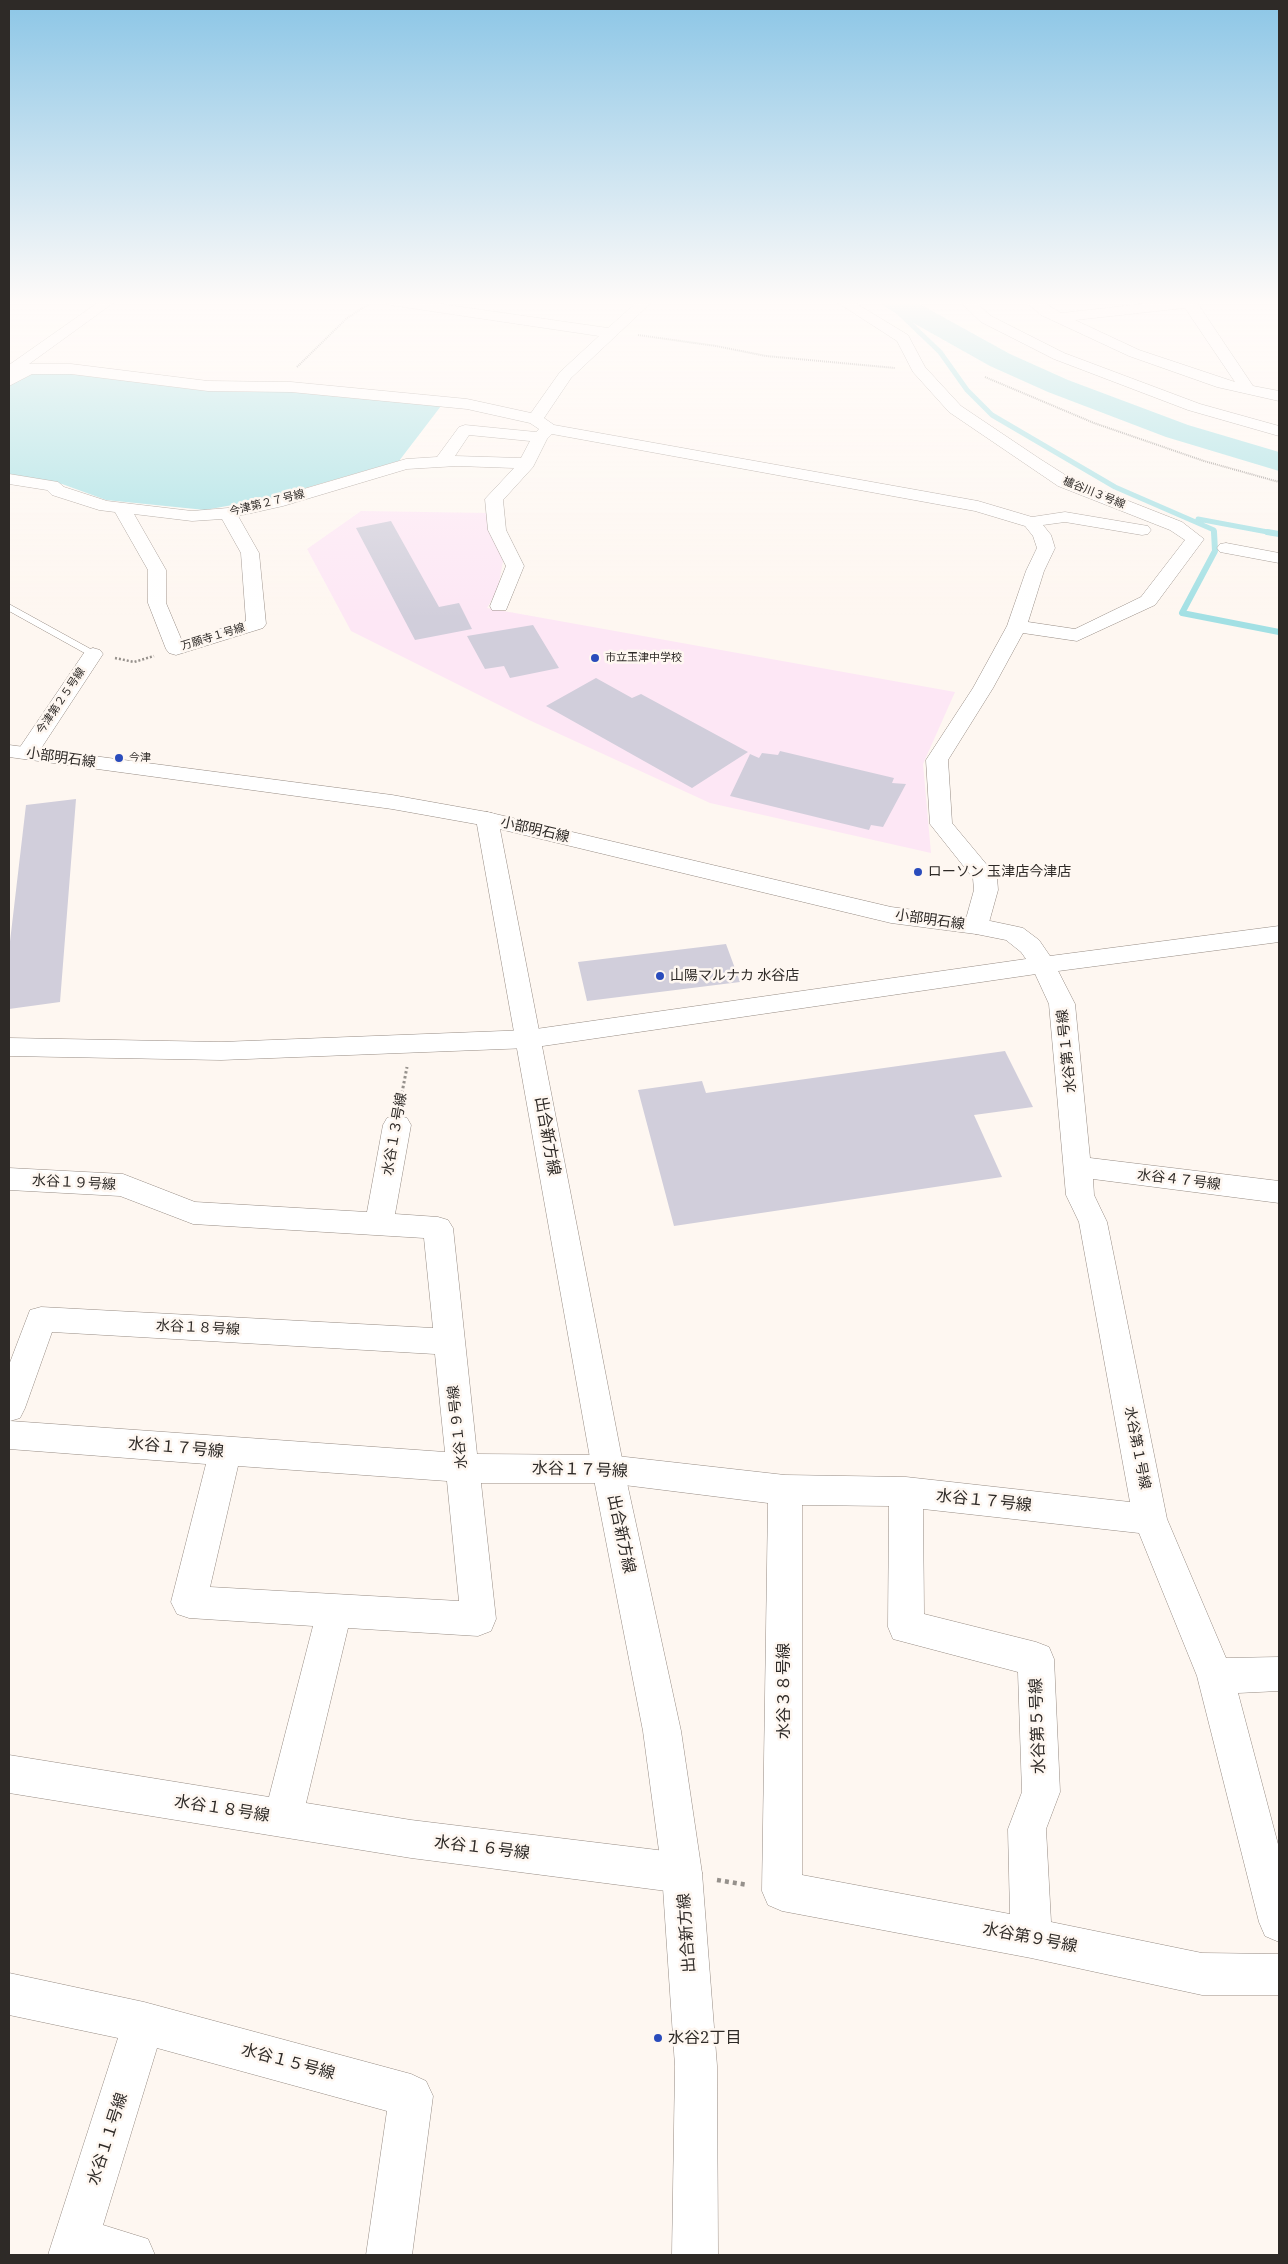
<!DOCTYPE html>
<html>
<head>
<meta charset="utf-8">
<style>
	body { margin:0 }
	#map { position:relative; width:1288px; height:2264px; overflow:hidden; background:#fef7f1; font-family:"IBM Plex Serif",serif }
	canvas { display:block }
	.frame { position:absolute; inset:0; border:10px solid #2e2a27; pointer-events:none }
</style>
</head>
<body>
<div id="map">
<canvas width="1288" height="2264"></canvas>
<div class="frame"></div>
</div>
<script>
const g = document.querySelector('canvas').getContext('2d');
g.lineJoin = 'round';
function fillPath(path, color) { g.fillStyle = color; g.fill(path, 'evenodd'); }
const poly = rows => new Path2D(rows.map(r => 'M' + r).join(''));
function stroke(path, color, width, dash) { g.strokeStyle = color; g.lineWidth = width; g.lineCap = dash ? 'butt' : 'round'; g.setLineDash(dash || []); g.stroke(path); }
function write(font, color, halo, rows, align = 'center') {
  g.font = font + ' "IBM Plex Serif","Noto Sans JP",serif'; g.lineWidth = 5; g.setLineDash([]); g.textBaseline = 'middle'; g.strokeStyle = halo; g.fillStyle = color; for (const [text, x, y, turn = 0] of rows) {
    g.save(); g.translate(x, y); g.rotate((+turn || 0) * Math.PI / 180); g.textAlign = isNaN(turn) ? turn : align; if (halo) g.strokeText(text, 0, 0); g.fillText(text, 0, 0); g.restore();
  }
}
fillPath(poly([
	[361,511,489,513,500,537,503,561,498,589,487,608,955,692,923,764,931,853,710,803,529,720,351,631,307,549]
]), '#fde7f5');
fillPath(poly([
	[41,370,274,390,441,406,399,461,271,498,205,510,106,500,62,484,9,476,9,385,24,376]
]), '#a2e0e4');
stroke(poly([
	[890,301,893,307,940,352,967,390,992,415,1115,487,1214,530,1214,533],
	[1198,519,1273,533]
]), '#a2e0e4', 5);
stroke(poly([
	[1214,532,1215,551,1182,613,1279,632],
	[1267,532,1279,534]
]), '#a2e0e4', 6);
fillPath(poly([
	[881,301,914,301,1010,354,1068,380,1188,425,1279,452,1279,471,1166,437,1048,392,990,366,885,307,881,301]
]), '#a2e0e4');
fillPath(poly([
	[391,521,439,607,459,603,472,629,415,640,356,528],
	[533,625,559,668,510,678,504,666,485,669,467,636],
	[596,678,632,698,641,694,748,752,692,788,546,706],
	[780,751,894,778,892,783,906,784,883,827,871,825,869,830,730,796,750,754,759,758,762,753,778,755],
	[76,799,60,1002,9,1009,9,950,26,805],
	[726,944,740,982,587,1001,578,962],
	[1005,1051,1033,1107,974,1115,1002,1177,674,1226,638,1090,702,1081,706,1093]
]), '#d1cedb');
const service = poly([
	[9,604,96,652,98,654,90,656,9,611,9,604]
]);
const minor = poly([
	[100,301,116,301,29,364,71,364,208,381,291,382,467,399,531,413,560,372,599,336,390,305,383,301,420,301,608,328,638,301,653,301,571,378,544,418,554,425,978,501,1032,517,1065,512,1148,526,1151,530,1148,534,1142,535,1065,522,1043,525,1051,535,1055,548,1044,571,1028,622,1075,629,1141,597,1185,540,1170,530,1058,486,949,412,913,372,897,341,835,301,852,301,908,335,925,367,961,406,1040,459,1070,478,1182,522,1204,539,1155,605,1077,641,1023,633,993,688,948,760,952,823,997,877,998,890,988,926,985,931,976,934,967,931,964,926,974,890,973,878,930,824,926,760,973,688,1007,626,1026,571,1037,548,1033,536,1025,526,975,511,552,434,547,439,533,467,503,500,506,530,524,566,506,610,492,610,490,606,506,566,488,530,485,499,514,468,457,466,407,469,283,506,238,516,259,553,266,624,263,628,176,655,169,653,166,649,148,603,148,570,115,512,99,510,52,495,47,490,9,484,9,474,58,482,64,487,107,501,192,511,228,508,273,498,406,459,437,457,459,427,465,425,536,432,539,429,530,423,467,409,291,392,208,391,71,374,32,374,9,386,9,365,100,301],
	[469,435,530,441,521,458,455,456,469,435],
	[134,514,192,521,222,519,241,553,246,621,182,641,166,603,166,570,134,514],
	[959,301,974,301,991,316,1064,353,1200,404,1279,426,1279,436,1188,410,1054,359,981,322,959,301],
	[1025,301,1041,301,1061,313,1169,301,1196,301,1253,386,1279,391,1279,401,1217,387,1129,356,1041,315,1025,301],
	[1185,308,1235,382,1139,350,1075,320,1185,308],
	[1226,543,1279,553,1279,563,1220,552,1217,548,1220,544,1226,543],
	[93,648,100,650,103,654,38,753,35,758,27,759,19,758,16,753,86,650,93,648],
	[1043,957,1052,959,1075,1004,1090,1158,1279,1181,1279,1203,1093,1179,1094,1195,1107,1222,1167,1519,1226,1658,1279,1657,1279,1691,1238,1693,1279,1848,1279,1942,1265,1936,1259,1922,1197,1676,1139,1533,923,1509,924,1614,1036,1642,1049,1647,1054,1659,1060,1792,1046,1829,1051,1922,1202,1953,1279,1954,1279,1995,1202,1995,1031,1958,782,1911,768,1905,762,1891,768,1503,608,1483,481,1483,496,1619,491,1631,478,1636,348,1628,306,1803,411,1820,682,1853,696,1859,702,1873,696,1887,682,1893,411,1858,9,1793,9,1755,269,1797,313,1626,189,1618,177,1614,171,1602,206,1464,9,1449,9,1365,30,1310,41,1307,433,1328,424,1238,193,1224,120,1196,9,1190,9,1168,123,1174,195,1202,367,1212,383,1125,387,1118,397,1115,407,1118,411,1125,395,1214,438,1217,448,1220,453,1228,477,1454,608,1455,785,1475,906,1477,1130,1502,1079,1222,1066,1195,1049,1004,1031,965,1034,959,1043,957],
	[52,1332,435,1354,445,1452,10,1421,20,1418,25,1408,52,1332],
	[238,1466,447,1481,459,1601,210,1587,238,1466],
	[802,1505,889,1506,888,1627,893,1639,1018,1672,1022,1792,1008,1829,1010,1914,802,1875,802,1505],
	[9,1973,144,2002,411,2074,426,2081,433,2096,412,2255,366,2255,387,2111,157,2048,103,2225,148,2239,155,2255,48,2255,118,2038,9,2015,9,1973]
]);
const tertiary = poly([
	[487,812,495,814,498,819,624,1469,681,1731,702,1873,717,2066,718,2255,672,2255,675,2066,662,1873,643,1731,592,1469,476,819,479,814,487,812]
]);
const primary = poly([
	[9,745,392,795,487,812,891,907,976,918,1014,926,1023,928,1039,940,1050,956,1279,926,1279,942,1043,973,529,1048,221,1060,9,1056,9,1038,221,1042,529,1030,1026,959,1021,952,1006,940,976,934,891,923,487,826,392,809,9,757,9,745]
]);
stroke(service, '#978c84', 1);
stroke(minor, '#978c84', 1);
stroke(tertiary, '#978c84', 1);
stroke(primary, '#978c84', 1);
stroke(poly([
	[638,335,716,346,766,356,895,368],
	[297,367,347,318,369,304],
	[985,377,1094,423,1204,461,1279,482]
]), '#96918c', 2, [1, 1]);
stroke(poly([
	[115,658,134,662,154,656]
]), '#96918c', 2.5, [2, 2]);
stroke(poly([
	[400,1103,407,1067]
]), '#96918c', 3, [2.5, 2.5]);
stroke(poly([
	[717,1880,748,1885]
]), '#96918c', 4.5, [4, 4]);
fillPath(service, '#fff');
fillPath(minor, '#fff');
fillPath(tertiary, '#fff');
fillPath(primary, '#fff');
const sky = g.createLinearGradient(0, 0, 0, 618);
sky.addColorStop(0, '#8cc6e6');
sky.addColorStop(0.49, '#fffbf9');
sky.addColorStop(1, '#fffbf900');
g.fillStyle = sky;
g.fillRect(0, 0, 1288, 618);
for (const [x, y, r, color] of [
	[595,658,5,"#2a4cbc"],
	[119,758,5,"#2a4cbc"],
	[918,872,5,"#2a4cbc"],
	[660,976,5,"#2a4cbc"],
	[658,2038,5,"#2a4cbc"]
]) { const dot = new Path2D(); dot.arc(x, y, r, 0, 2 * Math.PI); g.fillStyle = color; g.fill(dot); stroke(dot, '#fef7f1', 2); }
write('11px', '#2e2a27', '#fef7f1', [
	["櫨谷川３号線",1094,493,22],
	["今津第２７号線",267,503,-14],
	["万願寺１号線",213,637,-17],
	["今津第２５号線",61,701,-56]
]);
write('11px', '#2e2a27', '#fef7f1', [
	["市立玉津中学校",605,658],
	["今津",129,758]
], 'left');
write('14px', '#2e2a27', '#fef7f1', [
	["小部明石線",61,758,8],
	["小部明石線",535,830,13],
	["小部明石線",930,920,8],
	["水谷第１号線",1067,1051,-96],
	["水谷１３号線",395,1134,-80],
	["水谷４７号線",1179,1180,7],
	["水谷１９号線",74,1183,3],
	["水谷１８号線",198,1328,3],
	["水谷１９号線",458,1427,-96],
	["水谷第１号線",1137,1448,79]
]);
write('14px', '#2e2a27', '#fef7f1', [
	["ローソン 玉津店今津店",928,872],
	["山陽マルナカ 水谷店",670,976]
], 'left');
write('16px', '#2e2a27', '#fef7f1', [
	["出合新方線",547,1136,80],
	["水谷１７号線",176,1448,5],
	["水谷１７号線",580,1470,2],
	["水谷１７号線",984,1501,6],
	["出合新方線",621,1534,78],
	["水谷３８号線",784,1691,-90],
	["水谷第５号線",1038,1726,-92],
	["水谷１８号線",222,1809,9],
	["水谷１６号線",482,1848,7],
	["出合新方線",687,1933,-94],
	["水谷第９号線",1030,1938,11],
	["水谷１５号線",288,2062,15],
	["水谷１１号線",108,2139,-72]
]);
write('16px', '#2e2a27', '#fef7f1', [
	["水谷2丁目",668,2038]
], 'left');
</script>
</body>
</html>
